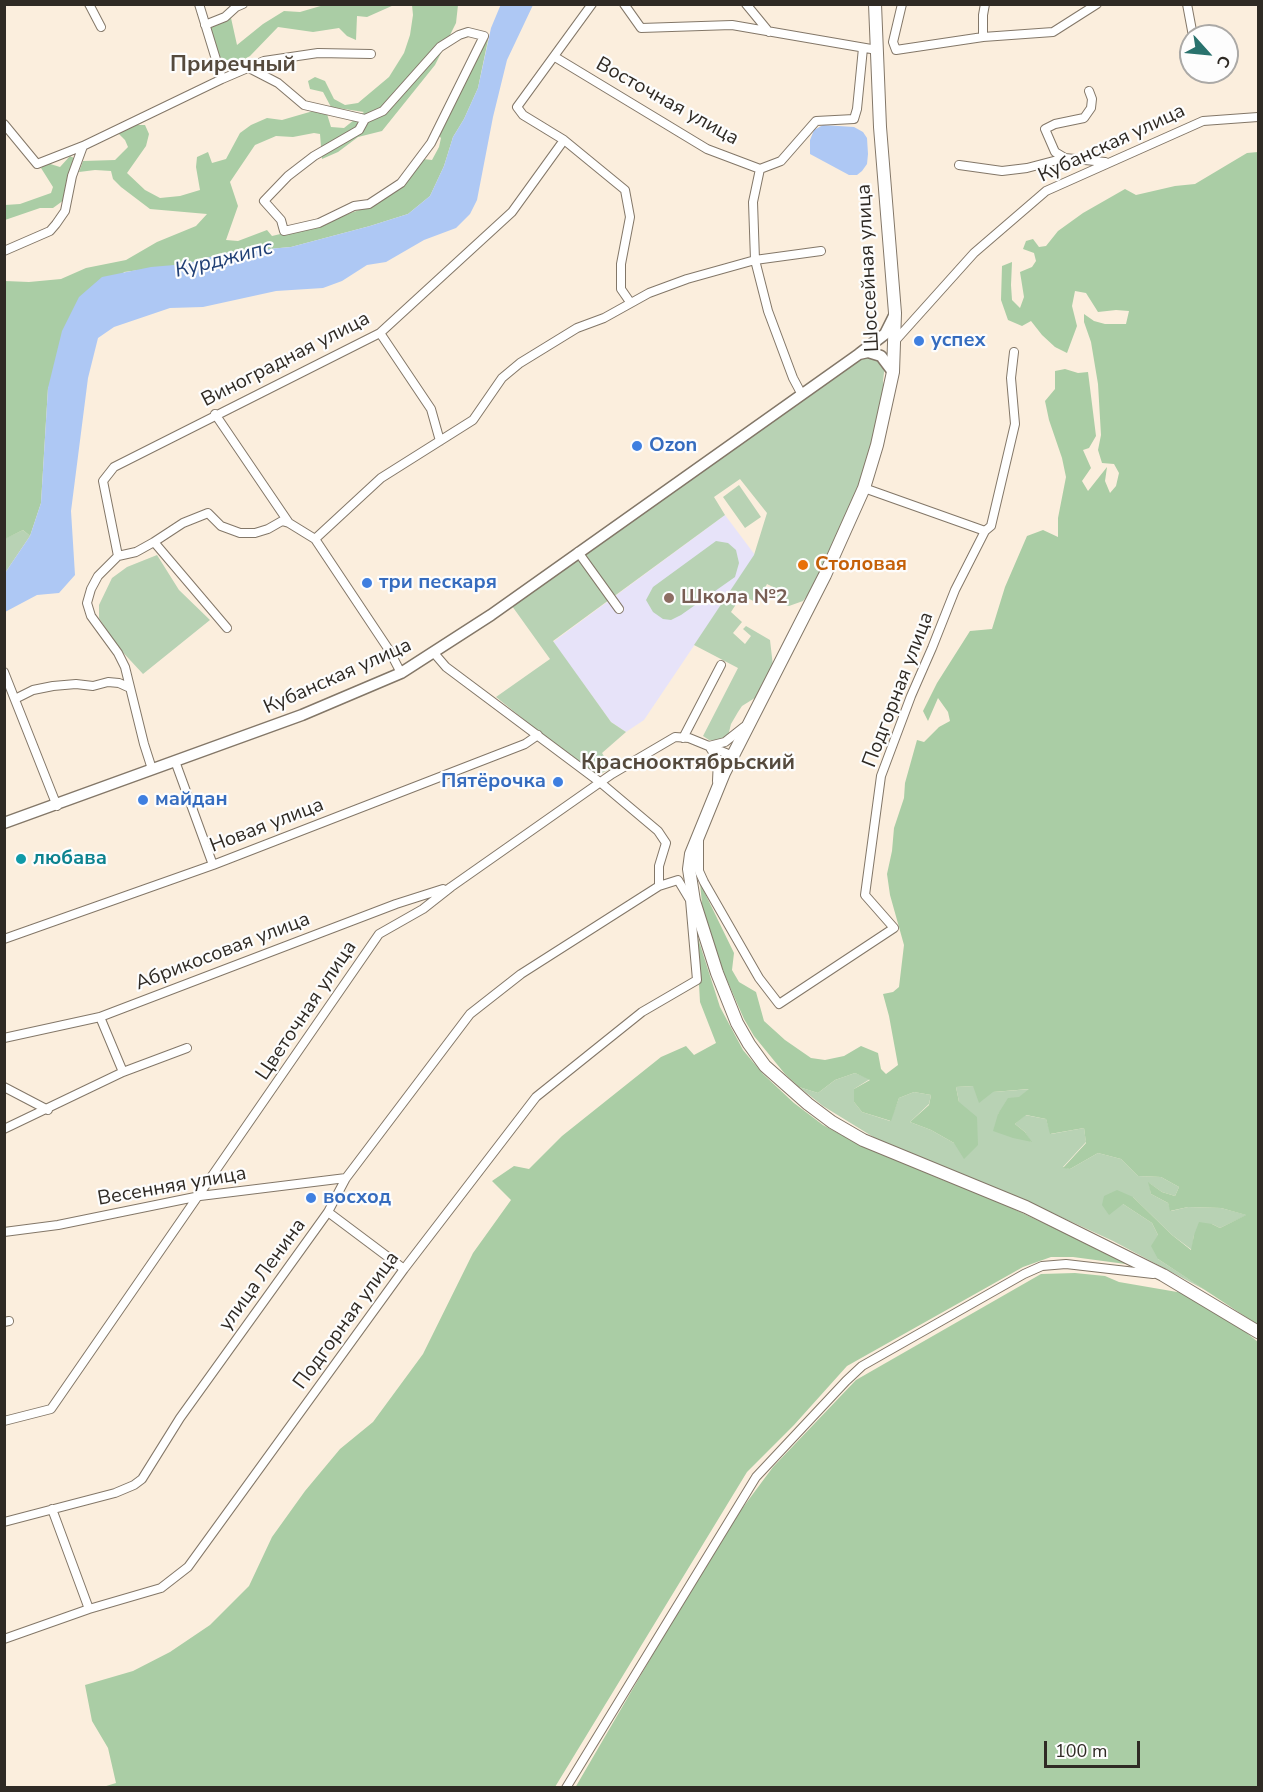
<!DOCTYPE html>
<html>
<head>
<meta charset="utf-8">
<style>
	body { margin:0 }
	#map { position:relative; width:1263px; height:1792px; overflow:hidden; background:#fbeedd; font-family:"Nunito Sans",sans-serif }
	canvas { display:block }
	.frame { position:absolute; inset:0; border:6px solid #2f2a24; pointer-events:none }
	.north { position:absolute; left:1179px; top:24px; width:60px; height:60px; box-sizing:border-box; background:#fdfdfd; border:2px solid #aba9a6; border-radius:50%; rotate:117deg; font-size:16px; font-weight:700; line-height:24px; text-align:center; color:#2f2a24 }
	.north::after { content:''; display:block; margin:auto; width:21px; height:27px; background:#29726d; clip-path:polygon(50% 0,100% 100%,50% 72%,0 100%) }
	.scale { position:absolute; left:1044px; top:1741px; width:96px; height:27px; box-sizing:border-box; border:3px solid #2f2a24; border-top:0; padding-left:8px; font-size:18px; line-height:21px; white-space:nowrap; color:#2f2a24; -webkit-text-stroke:4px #fdfdfd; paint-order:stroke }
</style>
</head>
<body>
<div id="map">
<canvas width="1263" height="1792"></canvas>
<div class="frame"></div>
<div class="north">С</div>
<div class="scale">100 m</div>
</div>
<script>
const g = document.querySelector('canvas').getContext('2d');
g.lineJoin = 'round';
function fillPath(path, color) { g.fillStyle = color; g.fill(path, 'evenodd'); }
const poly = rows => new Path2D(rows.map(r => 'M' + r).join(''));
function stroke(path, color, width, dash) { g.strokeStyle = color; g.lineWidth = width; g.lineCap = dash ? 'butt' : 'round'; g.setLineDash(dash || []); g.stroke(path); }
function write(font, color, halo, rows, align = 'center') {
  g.font = font + ' "Nunito Sans",sans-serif'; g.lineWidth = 4.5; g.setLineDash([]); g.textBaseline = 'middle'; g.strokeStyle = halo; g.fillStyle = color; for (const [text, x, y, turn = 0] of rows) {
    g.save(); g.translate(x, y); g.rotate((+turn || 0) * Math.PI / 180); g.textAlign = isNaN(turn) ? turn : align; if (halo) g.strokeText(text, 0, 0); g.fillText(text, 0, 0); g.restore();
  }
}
fillPath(poly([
	[725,515,755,555,644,720,626,732,611,722,553,642]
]), '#e7e3f9');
fillPath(poly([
	[870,355,885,365,883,381,885,393,872,449,850,509,810,592,803,601,789,606,779,603,776,599,779,590,767,584,757,603,742,595,731,612,742,622,733,633,745,644,751,636,743,629,746,626,770,640,773,666,758,696,742,706,738,712,731,724,728,736,717,741,709,740,703,736,738,668,694,645,754,555,767,513,740,479,714,497,725,515,553,641,611,722,626,732,602,753,612,768,600,774,590,773,496,697,550,659,512,606,860,357],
	[739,485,761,517,745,528,723,497],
	[23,530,30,536,5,573,4,539],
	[716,541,728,543,736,550,739,563,735,577,681,615,671,620,663,619,653,612,646,600,653,587],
	[157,555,179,590,210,620,143,674,117,646,99,618,99,605,112,578,127,567],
	[855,1073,870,1079,854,1089,854,1102,862,1112,890,1121,899,1098,914,1092,931,1095,929,1104,910,1122,931,1130,954,1143,959,1102,956,1087,973,1086,993,1092,1031,1089,998,1114,1031,1142,1025,1132,1015,1124,1025,1115,1046,1119,1051,1134,1084,1128,1086,1142,1063,1167,1070,1169,1098,1153,1121,1159,1138,1176,1161,1177,1179,1187,1175,1196,1162,1192,1149,1183,1151,1194,1168,1203,1171,1211,1188,1207,1221,1208,1247,1215,1220,1228,1212,1224,1194,1235,1192,1250,1172,1235,1133,1197,1123,1204,1152,1223,1158,1235,1158,1259,1207,1291,1113,1241,1022,1199,883,1143,823,1106,799,1087,818,1093,835,1080]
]), '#b8d2b4');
fillPath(poly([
	[324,5,394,5,367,17,357,16,356,40,347,36,339,28,313,32,278,27,250,56,241,61,224,60,216,54,210,28,231,18,237,45,263,24,284,11,300,12],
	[412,5,458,5,456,23,435,65,382,131,358,137,338,152,322,159,320,134,314,133,293,137,276,136,255,145,230,182,238,206,226,240,238,241,267,230,272,236,318,225,370,206,401,186,423,159,432,160,439,147,441,138,438,135,484,38,488,40,478,88,464,119,453,137,444,166,430,196,408,214,370,226,291,247,224,253,186,264,124,272,48,388,41,503,30,536,23,530,5,539,5,281,29,282,61,279,86,268,126,260,157,242,196,226,207,214,150,209,121,187,113,179,111,171,95,170,79,172,83,161,115,160,128,147,125,140,118,133,134,125,145,125,149,134,146,146,127,173,145,190,160,198,180,196,200,190,196,167,197,157,208,152,212,163,226,159,240,133,251,125,267,118,282,120,313,111,327,114,331,127,344,128,364,112,331,107,323,92,310,89,308,81,315,77,325,81,334,99,345,105,358,103,389,77,404,53,410,35,413,15],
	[1258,152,1258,1325,1158,1259,1151,1246,1158,1235,1152,1223,1123,1204,1109,1215,1102,1205,1104,1196,1117,1190,1133,1197,1172,1235,1191,1250,1194,1235,1199,1222,1212,1224,1220,1228,1246,1215,1221,1208,1188,1207,1170,1211,1168,1203,1151,1194,1148,1182,1162,1192,1175,1196,1179,1187,1161,1177,1138,1176,1121,1159,1098,1153,1070,1169,1063,1168,1086,1143,1084,1128,1050,1134,1046,1119,1026,1115,1015,1124,1025,1132,1032,1142,1013,1138,993,1131,998,1114,1008,1098,1019,1097,1029,1089,993,1092,979,1103,973,1086,956,1087,959,1102,977,1117,978,1145,964,1159,954,1143,931,1130,910,1122,929,1105,931,1095,914,1092,899,1098,891,1121,862,1112,854,1102,854,1089,870,1080,855,1073,835,1080,818,1093,799,1087,785,1074,754,1036,744,1019,715,953,703,914,700,883,734,953,732,970,739,982,756,992,764,1021,785,1040,811,1058,825,1060,844,1056,861,1046,878,1053,881,1069,886,1074,898,1065,889,1016,883,994,893,992,899,987,904,945,890,895,887,874,892,851,894,828,904,798,905,783,917,740,924,742,939,727,950,721,948,712,938,698,928,721,923,711,937,683,970,631,992,629,1005,587,1027,536,1043,530,1058,537,1058,518,1066,477,1062,458,1049,420,1045,401,1055,389,1055,371,1065,369,1078,373,1088,372,1096,436,1089,448,1083,450,1091,468,1082,481,1088,491,1107,467,1105,481,1110,493,1116,486,1119,473,1114,464,1102,463,1098,450,1101,435,1098,384,1091,342,1084,322,1084,314,1094,321,1105,324,1126,324,1129,311,1116,310,1098,312,1086,293,1075,291,1072,306,1077,326,1067,353,1055,347,1042,335,1031,321,1022,326,1008,320,1001,300,1002,266,1012,262,1011,285,1012,300,1020,308,1024,297,1020,272,1032,267,1036,261,1034,253,1023,249,1026,241,1033,239,1039,247,1046,246,1058,231,1083,213,1125,189,1136,195,1175,186,1195,184,1247,153],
	[70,156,76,159,64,200,53,208,40,208,5,220,5,205,20,204,51,193,53,187,41,168,47,163,60,167],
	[696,932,720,1007,743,1050,763,1074,794,1103,823,1125,853,1141,943,1180,986,1196,1133,1265,1073,1257,1051,1257,1023,1267,847,1366,794,1425,747,1472,555,1787,103,1787,116,1783,108,1748,92,1721,85,1685,133,1671,170,1652,210,1625,249,1586,272,1537,305,1491,340,1449,373,1422,423,1354,473,1253,511,1200,492,1181,514,1166,529,1169,562,1136,661,1057,686,1046,694,1055,716,1043,700,1002],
	[1075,1273,1105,1276,1119,1282,1183,1293,1242,1329,1258,1342,1258,1787,575,1788,663,1637,741,1510,773,1467,856,1380,1041,1274]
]), '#aacda5');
fillPath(poly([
	[501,4,533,5,507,60,493,117,477,200,470,214,456,228,424,240,386,262,367,265,342,281,323,288,276,291,203,307,170,308,114,327,98,338,88,378,71,511,75,575,59,593,37,595,5,612,5,573,30,536,41,503,48,388,62,331,79,297,102,277,151,267,186,264,224,253,291,247,370,226,408,214,430,196,444,166,453,137,464,119,478,88,491,28],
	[823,125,854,127,863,132,867,138,868,154,867,164,862,171,857,175,849,175,810,154,810,140,814,130]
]), '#aec8f4');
const street = poly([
	[89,4,101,27],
	[199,4,222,79],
	[592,4,517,107,523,115,564,140,625,190,630,217,621,264,621,289,630,302],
	[624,4,641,28,732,25,877,50],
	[746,4,769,32],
	[902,4,893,42,896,50,983,37,1053,32,1097,4],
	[1187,4,1193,36],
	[205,25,225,17,236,7,243,4],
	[983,37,983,15,985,4],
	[555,57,707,149,760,169,781,161,816,121,854,119,857,109,863,48],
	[249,68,278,83,304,105,365,119,383,111,440,47,459,35,468,32,484,36,431,143,401,183,369,204,354,206,319,223,284,231,281,220,264,201,288,176,314,156,359,130,365,119],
	[4,124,37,164,83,146,222,79,264,61,318,53,371,54],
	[1065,158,1055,152,1045,129,1055,124,1084,118,1091,108,1092,99,1089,91],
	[959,165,1002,171,1027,168,1065,158,1105,162],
	[760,169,753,202,755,260,768,311,793,378,801,393],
	[4,251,50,231,56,224,65,211,72,176,83,146],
	[380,333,431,409,440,441],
	[895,341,974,253,1046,191,1203,121,1258,117],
	[215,414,289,523,315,539,389,650,401,673],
	[864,488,985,531],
	[315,539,381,478,473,420,502,378,520,363,577,328,604,318,649,293,687,279,755,260,821,251],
	[578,552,619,609],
	[118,556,136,552,154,542],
	[227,628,154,542,183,523,208,513,221,526,240,533,255,533,268,529,282,521,289,523],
	[4,672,57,806],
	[15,699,33,690,53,686,76,684,93,686,108,682,119,683,130,688],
	[683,738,721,665],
	[175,761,213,865],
	[152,769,144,744,125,667,118,653,91,616,87,603,91,589,98,576,118,556,103,481,114,467,380,333,512,212,564,140],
	[717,781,718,760,709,746,725,742,744,727],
	[699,840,699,871,704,882,759,978,779,1004,894,928,865,895,881,776,911,696,932,648,955,590,985,531,991,526,1015,424,1011,378,1014,352],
	[4,939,213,865,525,744,538,735],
	[100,1017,123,1072],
	[4,1038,100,1017,396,904,443,889],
	[4,1087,48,1110],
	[4,1129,123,1072,187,1048],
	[328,1212,404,1269],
	[4,1232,58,1225,200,1196,346,1178],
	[4,1322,9,1321],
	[4,1421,51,1409,379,934,423,909,451,887,612,774,675,737,689,738,733,756],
	[52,1509,89,1609],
	[4,1522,115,1493,134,1485,142,1479,180,1418,328,1212,346,1178,470,1014,521,974,659,886],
	[4,1639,89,1609,161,1588,188,1567,404,1269,536,1097,642,1012,697,980,690,900,678,880,659,886,659,866,666,843,658,831,601,783,446,667,434,653],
	[566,1788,756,1477,846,1381,862,1366,1024,1274,1042,1266,1066,1264,1153,1274]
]);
const secondary = poly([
	[859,354,868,352,881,356,893,372],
	[4,823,302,715,401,673,491,615,859,354,885,334,894,316]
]);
const primary = poly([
	[875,4,880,127,895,313,893,372,877,445,864,488,825,575,724,773,691,854,689,869,694,901,717,973,737,1023,749,1044,765,1066,808,1104,832,1122,863,1140,1026,1207,1163,1275,1258,1332]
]);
stroke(street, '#837768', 10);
stroke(secondary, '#837768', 13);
stroke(primary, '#837768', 14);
stroke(street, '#fff', 8);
stroke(secondary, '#fff', 10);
stroke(primary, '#fff', 12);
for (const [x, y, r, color] of [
	[919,341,6,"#3f7fe0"],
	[637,446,6,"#3f7fe0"],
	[803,565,6,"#e8710a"],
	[367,583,6,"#3f7fe0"],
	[669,598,6,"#8d6e63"],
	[558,782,6,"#3f7fe0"],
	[143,800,6,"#3f7fe0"],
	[21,859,6,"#0f9aa8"],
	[311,1198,6,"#3f7fe0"]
]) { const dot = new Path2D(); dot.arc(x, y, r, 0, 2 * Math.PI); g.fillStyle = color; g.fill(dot); stroke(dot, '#fdfdfd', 2); }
write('20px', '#2f2a24', '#fdfdfd', [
	["Восточная улица",667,102,29],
	["Кубанская улица",1112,144,-25],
	["Шоссейная улица",869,268,-93],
	["Виноградная улица",286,360,-27],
	["Кубанская улица",338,677,-24],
	["Подгорная улица",899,690,-69],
	["Новая улица",267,826,-21],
	["Абрикосовая улица",223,952,-21],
	["Цветочная улица",307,1011,-56],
	["Весенняя улица",172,1187,-10],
	["улица Ленина",263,1275,-54],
	["Подгорная улица",347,1321,-54]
]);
write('bold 20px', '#366cbe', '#fdfdfd', [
	["успех",931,341],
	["Ozon",649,446],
	["три пескаря",379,583],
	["Пятёрочка",546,782,"right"],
	["майдан",155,800],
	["восход",323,1198]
], 'left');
write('bold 20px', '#c56008', '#fdfdfd', [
	["Столовая",815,565]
], 'left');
write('bold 20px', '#785e54', '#fdfdfd', [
	["Школа №2",681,598]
], 'left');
write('bold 20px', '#0d838f', '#fdfdfd', [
	["любава",33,859]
], 'left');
write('italic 21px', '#214075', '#fdfdfd', [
	["Курджипс",224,260,-14]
]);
write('bold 22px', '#554a3d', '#fdfdfd', [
	["Приречный",233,66],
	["Краснооктябрьский",688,764]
]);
</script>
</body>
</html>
